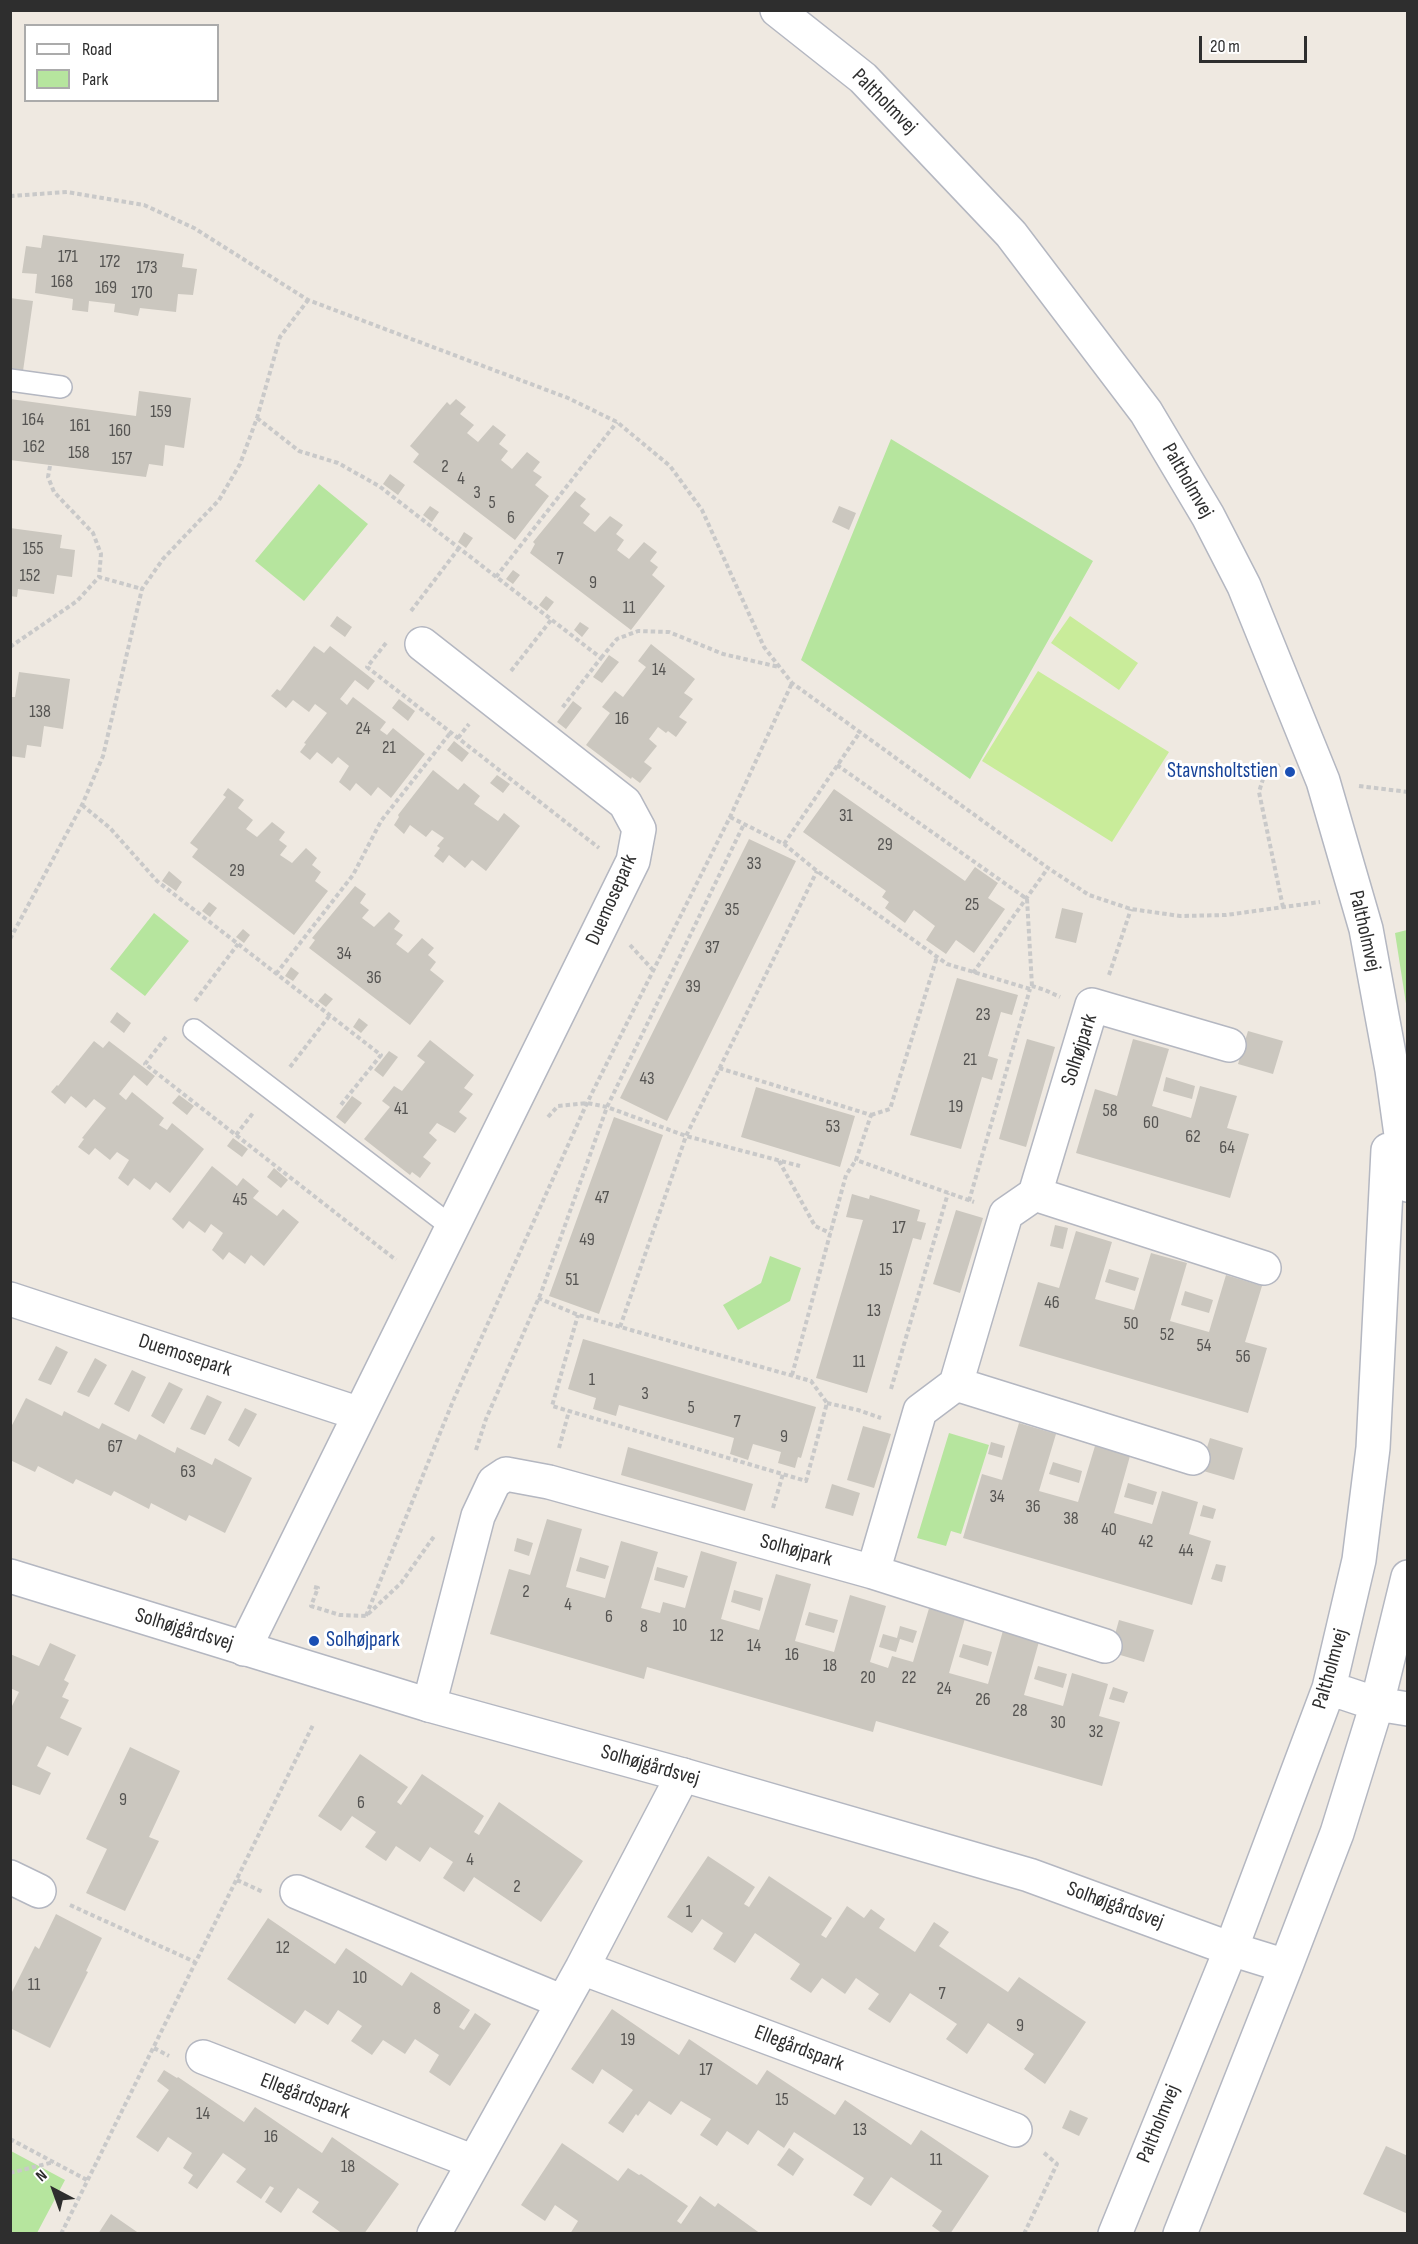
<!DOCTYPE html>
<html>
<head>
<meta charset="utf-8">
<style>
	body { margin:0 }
	#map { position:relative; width:1418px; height:2244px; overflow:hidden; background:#efe9e1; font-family:"Sofia Sans Condensed",sans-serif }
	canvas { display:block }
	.frame { position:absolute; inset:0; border:12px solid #2e2e2e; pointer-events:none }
	.legend { position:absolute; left:24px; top:24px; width:195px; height:78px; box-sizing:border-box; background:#fff; border:2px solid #ababab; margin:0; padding:8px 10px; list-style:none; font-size:18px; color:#2e2e2e }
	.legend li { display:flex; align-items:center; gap:12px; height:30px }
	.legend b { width:30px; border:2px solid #ababab }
	.north { position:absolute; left:24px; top:2160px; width:60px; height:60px; -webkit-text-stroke:4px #fff; paint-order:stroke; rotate:319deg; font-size:16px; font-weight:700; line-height:24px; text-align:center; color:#2e2e2e }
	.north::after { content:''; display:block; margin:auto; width:21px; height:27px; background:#2e2e2e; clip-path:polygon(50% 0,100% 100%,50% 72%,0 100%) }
	.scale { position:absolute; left:1199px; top:36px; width:108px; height:27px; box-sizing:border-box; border:3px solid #2e2e2e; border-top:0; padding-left:8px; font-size:18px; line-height:21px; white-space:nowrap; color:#2e2e2e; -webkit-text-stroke:4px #fff; paint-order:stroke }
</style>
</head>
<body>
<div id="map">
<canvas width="1418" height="2244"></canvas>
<div class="frame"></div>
<ul class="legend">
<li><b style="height:8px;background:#fff"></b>Road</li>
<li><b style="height:16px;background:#b6e59e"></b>Park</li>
</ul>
<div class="north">N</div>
<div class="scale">20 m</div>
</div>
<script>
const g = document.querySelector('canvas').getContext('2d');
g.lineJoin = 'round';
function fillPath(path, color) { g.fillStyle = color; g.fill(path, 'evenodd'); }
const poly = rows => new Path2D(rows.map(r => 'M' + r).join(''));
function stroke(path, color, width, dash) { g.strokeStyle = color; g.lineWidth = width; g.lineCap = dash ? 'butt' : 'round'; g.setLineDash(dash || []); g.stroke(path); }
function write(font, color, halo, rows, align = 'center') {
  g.font = font + ' "Sofia Sans Condensed",sans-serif'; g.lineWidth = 6; g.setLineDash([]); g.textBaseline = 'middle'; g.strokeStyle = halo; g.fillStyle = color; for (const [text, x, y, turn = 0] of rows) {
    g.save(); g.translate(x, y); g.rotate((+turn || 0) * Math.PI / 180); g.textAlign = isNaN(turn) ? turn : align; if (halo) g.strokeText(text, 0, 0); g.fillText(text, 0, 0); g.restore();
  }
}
fillPath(poly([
	[891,439,1093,561,970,779,801,660],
	[319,484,368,524,304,601,255,561],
	[154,913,189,941,145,996,110,969],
	[1407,930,1408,930,1407,1010,1395,933],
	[770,1256,801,1268,790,1301,738,1330,723,1305,761,1283],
	[949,1433,989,1445,961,1534,951,1531,946,1546,917,1538],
	[11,2151,65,2180,37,2233,11,2233]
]), '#b6e59e');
fillPath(poly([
	[1070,616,1138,663,1119,690,1051,643],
	[1038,671,1169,752,1112,842,982,761]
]), '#c9ec9a');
fillPath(poly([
	[43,235,184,254,182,267,197,269,193,295,178,294,176,312,140,308,138,316,114,312,115,304,89,301,88,312,72,310,73,299,35,293,37,274,22,273,26,246,41,248],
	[10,298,33,301,23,371,10,369],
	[139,391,191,398,184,448,165,445,163,466,149,464,146,477,10,460,10,399,136,416],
	[456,399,466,407,460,414,474,425,467,433,478,442,493,425,506,435,499,444,508,451,501,460,512,469,527,452,540,462,533,471,542,477,535,485,549,496,515,540,413,462,419,454,410,446,447,402,450,405],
	[390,474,405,485,398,495,383,484],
	[575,491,586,499,580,506,590,514,583,523,595,532,610,516,623,525,616,534,624,540,617,550,629,559,644,542,657,552,650,561,658,567,652,575,665,586,631,630,530,553,535,544,533,542],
	[430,506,439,512,432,522,423,515],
	[839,506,856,513,849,530,832,522],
	[10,528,62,535,60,548,75,550,72,577,57,575,54,594,18,589,17,597,10,596],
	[464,532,473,538,466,548,458,542],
	[513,570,520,575,513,584,506,579],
	[546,596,554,602,547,611,539,605],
	[337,616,352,627,345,637,330,626],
	[580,622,589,628,582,637,574,630],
	[651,644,695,679,684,693,693,699,679,717,687,722,676,737,668,731,666,733,658,727,649,739,657,746,644,762,652,768,640,783,632,777,631,779,586,745,610,713,602,707,615,691,623,697,646,667,638,661],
	[314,646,324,653,330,646,375,681,368,690,355,680,340,699,347,705,353,697,386,722,380,730,387,735,393,728,425,754,391,798,378,787,371,796,356,783,350,791,339,782,349,766,338,757,332,764,317,752,310,760,300,752,306,744,304,743,327,713,315,704,309,712,293,700,286,708,271,696,277,689,280,691],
	[609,655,619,662,602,683,593,677],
	[19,672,70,679,63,729,44,726,41,747,27,745,25,758,10,756,10,697,15,697],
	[399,699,415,711,408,721,392,708],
	[573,701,582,708,566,729,557,722],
	[454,741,469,753,462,762,447,750],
	[433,770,458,790,464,783,480,796,474,804,498,821,504,813,520,826,486,871,472,860,465,868,449,855,443,863,434,856,440,848,437,846,444,838,432,830,426,837,410,825,404,834,394,825,399,817,398,815],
	[497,775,510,784,503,793,490,783],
	[228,788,244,800,238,808,253,820,246,829,257,837,272,822,285,832,279,840,287,846,280,855,292,863,306,848,317,858,312,865,321,872,315,881,328,891,294,935,192,857,198,849,190,843,226,797,223,795],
	[834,789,965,881,975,867,998,883,988,898,1005,909,974,953,956,940,946,954,926,940,935,926,914,910,905,923,885,908,889,902,882,897,886,891,803,832],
	[749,839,796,861,667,1121,620,1098],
	[169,871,182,882,176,891,162,881],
	[355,886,366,894,360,903,369,910,362,918,374,927,389,912,400,921,394,929,403,935,396,944,408,953,422,938,434,948,428,955,436,962,430,970,444,981,410,1025,309,948,315,940,312,938],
	[209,902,217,908,210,917,202,911],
	[1062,908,1083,913,1076,943,1055,938],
	[243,929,250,935,244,943,236,937],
	[291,967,299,973,293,981,285,976],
	[957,978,1018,995,1012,1015,1001,1012,988,1056,998,1059,992,1080,982,1077,961,1149,910,1135],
	[325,993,333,999,326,1007,318,1001],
	[117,1012,131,1023,124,1033,110,1022],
	[359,1018,368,1025,361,1033,353,1027],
	[1248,1031,1283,1041,1273,1074,1238,1064],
	[1027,1039,1055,1047,1026,1147,999,1139],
	[1133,1039,1169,1049,1152,1106,1191,1118,1200,1086,1237,1096,1227,1128,1249,1134,1230,1198,1076,1153,1095,1089,1117,1096],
	[430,1040,474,1075,464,1088,473,1094,459,1112,467,1118,455,1133,437,1123,429,1133,437,1140,423,1157,431,1163,420,1178,412,1172,410,1175,364,1139,390,1107,382,1101,394,1086,402,1091,425,1062,417,1056],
	[94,1041,103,1048,109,1041,155,1076,147,1086,134,1075,119,1094,126,1100,132,1092,164,1118,159,1125,167,1130,172,1123,204,1149,170,1193,156,1182,150,1190,134,1178,128,1186,118,1178,129,1160,117,1152,110,1160,95,1148,89,1155,78,1147,84,1139,82,1138,106,1108,94,1099,86,1108,71,1096,65,1104,51,1092,57,1085,58,1086],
	[389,1051,398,1057,383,1077,374,1070],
	[1166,1077,1195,1086,1192,1099,1163,1091],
	[756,1087,855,1116,840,1167,741,1137],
	[179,1095,194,1106,187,1115,172,1103],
	[352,1096,362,1103,345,1124,336,1117],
	[614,1117,663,1135,599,1314,549,1296],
	[233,1138,248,1149,242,1157,227,1146],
	[212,1166,237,1186,243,1178,259,1191,253,1198,277,1216,283,1209,299,1222,264,1266,251,1255,245,1264,229,1252,223,1260,212,1250,223,1233,211,1224,205,1233,189,1221,183,1229,172,1219],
	[274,1168,288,1180,281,1188,267,1177],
	[852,1194,869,1199,870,1195,920,1210,917,1221,926,1223,921,1240,913,1238,867,1393,816,1378,863,1220,846,1217],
	[956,1210,983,1218,960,1293,933,1284],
	[1055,1225,1068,1228,1063,1249,1050,1246],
	[1076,1231,1112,1242,1095,1299,1134,1310,1151,1253,1187,1263,1170,1321,1209,1332,1226,1275,1262,1286,1245,1342,1267,1348,1248,1413,1019,1346,1038,1282,1059,1288],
	[1109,1269,1139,1278,1135,1291,1105,1282],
	[1185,1291,1213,1300,1209,1313,1181,1305],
	[583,1339,816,1407,801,1458,798,1457,795,1468,778,1463,781,1452,753,1444,748,1460,730,1454,734,1438,619,1405,616,1416,593,1409,596,1398,568,1389],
	[56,1346,68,1352,51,1385,38,1380],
	[95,1358,107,1365,89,1397,77,1392],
	[132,1370,146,1377,129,1412,114,1404],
	[169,1382,183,1389,164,1424,151,1416],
	[207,1395,222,1402,205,1435,190,1429],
	[26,1398,62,1416,64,1411,99,1429,102,1423,136,1440,139,1434,175,1453,177,1447,212,1465,215,1458,252,1478,225,1533,189,1515,186,1521,151,1503,149,1509,114,1491,111,1496,76,1479,73,1484,38,1466,35,1472,10,1460,10,1429],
	[245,1408,257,1414,239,1447,228,1440],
	[1019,1423,1056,1434,1039,1491,1078,1502,1095,1446,1130,1456,1114,1513,1152,1524,1162,1491,1198,1502,1189,1534,1211,1541,1192,1605,963,1538,982,1474,1002,1480],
	[863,1426,891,1434,874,1488,847,1480],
	[1210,1438,1243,1448,1234,1480,1200,1470],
	[991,1442,1005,1446,1002,1458,988,1454],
	[628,1447,753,1484,745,1511,621,1475],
	[1053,1462,1082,1471,1079,1483,1049,1474],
	[1128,1483,1157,1492,1153,1505,1124,1497],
	[832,1484,860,1493,853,1516,825,1508],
	[1203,1505,1216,1509,1213,1519,1200,1516],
	[547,1519,582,1529,566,1587,605,1598,621,1541,658,1552,641,1608,660,1613,663,1602,685,1608,701,1551,737,1562,721,1619,759,1630,776,1574,811,1584,795,1641,834,1652,850,1595,886,1606,870,1662,888,1668,892,1656,913,1662,930,1605,966,1615,949,1673,988,1684,1004,1627,1040,1638,1024,1695,1063,1706,1072,1673,1108,1684,1099,1716,1120,1722,1102,1786,876,1721,873,1732,647,1667,644,1679,490,1634,509,1569,530,1575],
	[517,1538,533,1543,529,1556,514,1551],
	[580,1557,609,1566,605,1579,576,1571],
	[1216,1564,1226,1566,1222,1582,1211,1579],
	[657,1567,688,1576,684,1588,654,1580],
	[734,1590,763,1598,760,1611,731,1602],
	[809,1612,838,1620,834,1633,805,1625],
	[1119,1620,1154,1630,1144,1662,1110,1652],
	[900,1626,917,1631,913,1643,900,1639,896,1652,879,1647,883,1634,897,1638],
	[50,1643,76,1655,64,1680,69,1683,62,1697,69,1700,60,1718,82,1728,68,1756,47,1746,37,1766,51,1773,40,1795,10,1784,10,1710,19,1692,10,1688,10,1654,39,1666],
	[963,1644,992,1652,988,1666,959,1657],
	[1038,1666,1067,1674,1063,1688,1034,1679],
	[1113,1687,1128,1692,1124,1703,1109,1699],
	[130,1747,180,1771,149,1837,159,1841,125,1911,86,1893,107,1849,86,1839],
	[360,1754,408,1787,397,1802,401,1805,422,1774,484,1816,474,1832,479,1835,499,1802,583,1861,541,1922,474,1877,464,1892,443,1878,453,1862,430,1847,420,1862,396,1846,386,1861,365,1847,376,1832,352,1816,341,1831,318,1816],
	[708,1856,755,1887,744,1904,749,1907,769,1876,832,1918,821,1935,826,1938,847,1906,864,1918,871,1909,885,1919,879,1928,915,1952,934,1922,949,1932,939,1946,1008,1992,1019,1977,1086,2022,1045,2084,1024,2069,1034,2054,988,2023,967,2054,946,2039,957,2024,910,1993,890,2023,868,2009,879,1994,856,1978,845,1994,822,1978,811,1993,790,1979,800,1964,755,1933,735,1963,713,1949,723,1933,702,1919,692,1933,667,1917],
	[56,1914,102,1938,86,1971,88,1972,50,2048,10,2028,10,1996,35,1946,39,1949],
	[268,1918,335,1964,346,1948,402,1986,411,1972,470,2010,459,2027,464,2030,475,2013,491,2024,450,2086,429,2072,439,2055,415,2039,405,2054,383,2040,372,2055,351,2041,362,2026,338,2010,328,2025,305,2010,295,2024,227,1979],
	[612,2009,679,2055,689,2039,757,2085,767,2070,835,2115,845,2100,911,2145,921,2130,989,2176,950,2234,943,2234,932,2226,942,2211,891,2177,871,2206,853,2195,864,2178,794,2132,784,2148,758,2130,748,2145,727,2131,717,2146,700,2135,711,2119,681,2101,671,2115,649,2101,638,2116,636,2114,623,2133,608,2123,633,2090,602,2069,593,2084,571,2069],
	[164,2070,177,2078,178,2077,244,2122,255,2107,322,2153,332,2137,399,2184,364,2234,343,2234,312,2212,319,2202,298,2188,281,2213,265,2202,274,2188,270,2186,261,2199,236,2182,246,2169,223,2153,197,2189,188,2183,193,2175,183,2168,192,2153,168,2137,158,2152,136,2137,169,2090,157,2081],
	[1070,2110,1088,2118,1079,2136,1062,2128],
	[562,2143,618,2181,628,2168,639,2175,641,2174,688,2206,677,2221,681,2224,700,2196,715,2207,718,2203,761,2234,570,2234,578,2221,555,2205,545,2221,521,2205],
	[1386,2146,1408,2156,1408,2214,1363,2194],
	[789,2148,804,2159,793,2176,777,2165],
	[111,2214,140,2234,98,2234]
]), '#cbc7bf');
const lane = poly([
	[10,380,61,387],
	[194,1030,452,1227]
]);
const street = poly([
	[1035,1194,1264,1268],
	[10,1299,360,1414],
	[956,1384,1193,1458],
	[873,1572,1105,1646],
	[244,1649,633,861,639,829,625,803,422,644],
	[429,1705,478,1516,494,1482,506,1474,549,1482,873,1572,920,1411,956,1384,1006,1214,1035,1194,1092,1005,1229,1045],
	[10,1877,39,1891],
	[297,1892,563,2002],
	[582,1968,1015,2130],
	[203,2057,474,2162],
	[434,2234,582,1968,683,1775]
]);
const secondary = poly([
	[777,10,863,78,1011,234,1146,412,1208,516,1244,586,1323,781,1366,929,1392,1070,1408,1185],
	[10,1576,429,1705,683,1775,1029,1875,1231,1949,1286,1966],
	[1329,1688,1377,1704,1408,1709],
	[1115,2234,1231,1949,1329,1688,1359,1560,1373,1448,1388,1150],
	[1180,2234,1286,1966,1337,1833,1377,1704,1408,1577]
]);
stroke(lane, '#b4b7c1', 24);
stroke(street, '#b4b7c1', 36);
stroke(secondary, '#b4b7c1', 36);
stroke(poly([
	[10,196,67,192,144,205,194,228,308,300,568,398,617,422,670,466,702,510,764,647,792,683,1048,868,1089,895,1131,909,1180,916,1226,915,1320,902],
	[257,418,299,451,338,463,379,486,601,658,562,708],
	[50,466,48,477,54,492,93,533,101,554,99,577],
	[496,577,617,422],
	[411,611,459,548],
	[386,643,367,667,599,848],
	[10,647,77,601,99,577,142,589],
	[601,658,617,639,638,631,669,632,723,654,779,667],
	[511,671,551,620],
	[458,738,469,724],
	[837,765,1027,899,1032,986],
	[1280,765,1268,770,1263,779,1259,792,1283,907],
	[1359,786,1408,792],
	[82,805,110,828,157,881,381,1055,340,1106],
	[730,817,784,844,817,871,947,964,1030,989,1032,986,1045,990,1060,997],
	[784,844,860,732],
	[10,939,82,805,103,756,142,589,163,559,219,500,240,464,257,418,280,337,308,300],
	[630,945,653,970],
	[973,973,1048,868],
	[276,974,353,875,381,821,451,732],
	[1109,975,1131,909],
	[195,1001,238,944],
	[166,1037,145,1064,396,1260],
	[290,1067,330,1015],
	[719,1068,871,1115,856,1160,974,1202],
	[871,1115,890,1109,937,957],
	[548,1117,558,1106,587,1103,607,1107,686,1136,800,1166],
	[236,1135,253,1113],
	[779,1161,815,1226,830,1233],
	[969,1201,1030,989],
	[538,1298,578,1315,811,1381,827,1403,806,1481,552,1406,578,1315],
	[620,1327,686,1136,817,871],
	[792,1375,846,1175,856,1160],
	[891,1389,948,1193],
	[827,1403,858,1410,881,1418],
	[559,1448,569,1411],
	[476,1450,486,1419,541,1293,607,1107,744,824],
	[773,1508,783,1474],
	[314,1587,318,1588,311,1606,340,1615,366,1616,401,1583,435,1535],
	[366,1616,453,1401,587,1103,730,817,792,683],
	[237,1880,263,1892],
	[70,1905,195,1962],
	[154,2048,169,2056],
	[10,2139,87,2180],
	[10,2173,54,2162],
	[61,2234,313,1725],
	[1024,2234,1057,2164,1043,2152]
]), '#c9c9c9', 4, [4.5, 3]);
stroke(lane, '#fff', 21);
stroke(street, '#fff', 33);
stroke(secondary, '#fff', 33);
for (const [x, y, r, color] of [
	[1290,772,6,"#1a4fb4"],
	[314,1641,6,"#1a4fb4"]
]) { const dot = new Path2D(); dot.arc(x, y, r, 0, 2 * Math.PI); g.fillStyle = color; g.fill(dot); stroke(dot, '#fff', 2); }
write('18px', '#555452', null, [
	["171",68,257],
	["172",110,262],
	["173",147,268],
	["168",62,282],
	["169",106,288],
	["170",142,293],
	["159",161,412],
	["164",33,420],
	["161",80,426],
	["160",120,431],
	["162",34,447],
	["158",79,453],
	["157",122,459],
	["2",445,467],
	["4",461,479],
	["3",477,493],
	["5",492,503],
	["6",511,518],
	["155",33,549],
	["7",560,559],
	["152",30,576],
	["9",593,583],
	["11",629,608],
	["14",659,670],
	["138",40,712],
	["16",622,719],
	["24",363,729],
	["21",389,748],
	["31",846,816],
	["29",885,845],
	["33",754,864],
	["29",237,871],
	["25",972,905],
	["35",732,910],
	["37",712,948],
	["34",344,954],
	["36",374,978],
	["39",693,987],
	["23",983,1015],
	["21",970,1060],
	["43",647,1079],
	["19",956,1107],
	["41",401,1109],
	["58",1110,1111],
	["60",1151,1123],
	["53",833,1127],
	["62",1193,1137],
	["64",1227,1148],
	["47",602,1198],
	["45",240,1200],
	["17",899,1228],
	["49",587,1240],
	["15",886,1270],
	["51",572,1280],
	["46",1052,1303],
	["13",874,1311],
	["50",1131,1324],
	["52",1167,1335],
	["54",1204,1346],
	["56",1243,1357],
	["11",859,1362],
	["1",592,1380],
	["3",645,1394],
	["5",691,1408],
	["7",737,1422],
	["9",784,1437],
	["67",115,1447],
	["63",188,1472],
	["34",997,1497],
	["36",1033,1507],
	["38",1071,1519],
	["40",1109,1530],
	["42",1146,1542],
	["44",1186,1551],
	["2",526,1592],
	["4",568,1605],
	["6",609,1617],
	["10",680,1626],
	["8",644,1627],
	["12",717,1636],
	["14",754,1646],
	["16",792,1655],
	["18",830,1666],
	["20",868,1678],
	["22",909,1678],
	["24",944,1689],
	["26",983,1700],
	["28",1020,1711],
	["30",1058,1723],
	["32",1096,1732],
	["9",123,1800],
	["6",361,1803],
	["4",470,1860],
	["2",517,1887],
	["1",689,1912],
	["12",283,1948],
	["10",360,1978],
	["11",34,1985],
	["7",942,1994],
	["8",437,2009],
	["9",1020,2026],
	["19",628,2040],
	["17",706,2070],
	["15",782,2100],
	["14",203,2114],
	["13",860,2130],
	["16",271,2137],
	["11",936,2160],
	["18",348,2167]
]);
write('21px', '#2e2e2e', '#fff', [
	["Paltholmvej",884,102,45],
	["Paltholmvej",1187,481,60],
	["Duemosepark",612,900,-66],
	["Paltholmvej",1364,931,77],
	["Solhøjpark",1080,1050,-72],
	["Duemosepark",185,1356,18],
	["Solhøjpark",796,1551,15],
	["Solhøjgårdsvej",184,1630,17],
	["Paltholmvej",1331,1669,-74],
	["Solhøjgårdsvej",650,1766,16],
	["Solhøjgårdsvej",1115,1906,20],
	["Ellegårdspark",799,2049,21],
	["Ellegårdspark",305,2097,21],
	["Paltholmvej",1159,2124,-68]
]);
write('21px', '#164399', '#fff', [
	["Stavnsholtstien",1278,772],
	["Solhøjpark",326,1641,"left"]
], 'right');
</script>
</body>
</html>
